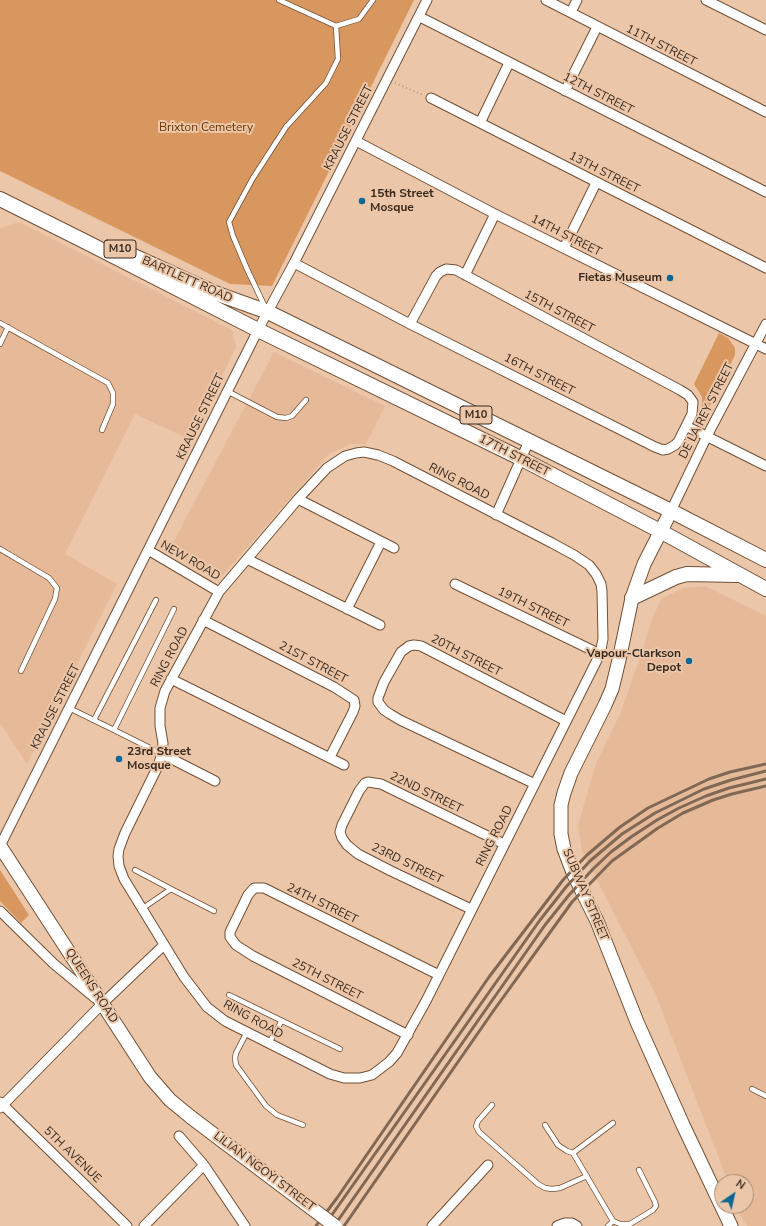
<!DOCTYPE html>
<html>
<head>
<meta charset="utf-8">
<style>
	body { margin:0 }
	#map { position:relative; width:766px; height:1226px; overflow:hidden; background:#ecc6a8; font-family:"Nunito Sans",sans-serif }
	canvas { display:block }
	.north { position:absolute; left:714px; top:1174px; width:40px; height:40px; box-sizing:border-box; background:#ecc6a8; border:1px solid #a48871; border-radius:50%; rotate:34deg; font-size:11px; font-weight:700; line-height:16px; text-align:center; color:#392a1e }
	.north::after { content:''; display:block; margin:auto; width:14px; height:18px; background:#0a6796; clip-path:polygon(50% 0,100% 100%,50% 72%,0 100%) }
</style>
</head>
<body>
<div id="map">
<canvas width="766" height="1226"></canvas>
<div class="north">N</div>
</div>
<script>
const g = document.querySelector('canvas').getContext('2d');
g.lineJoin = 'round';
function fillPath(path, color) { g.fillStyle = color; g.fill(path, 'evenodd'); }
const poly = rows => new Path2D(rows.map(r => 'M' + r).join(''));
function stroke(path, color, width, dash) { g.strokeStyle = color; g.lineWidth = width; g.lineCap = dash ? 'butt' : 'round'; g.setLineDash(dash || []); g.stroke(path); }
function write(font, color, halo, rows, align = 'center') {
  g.font = font + ' "Nunito Sans",sans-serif'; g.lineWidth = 4; g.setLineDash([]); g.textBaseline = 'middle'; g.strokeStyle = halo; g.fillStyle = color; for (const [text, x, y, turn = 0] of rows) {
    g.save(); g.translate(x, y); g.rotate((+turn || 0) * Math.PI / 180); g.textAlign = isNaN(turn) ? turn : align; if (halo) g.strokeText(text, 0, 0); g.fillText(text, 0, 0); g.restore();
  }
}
fillPath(poly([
	[19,222,232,330,236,347,191,440,135,414,65,554,117,584,27,764,0,723,0,228],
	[274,352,385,406,366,444,351,444,329,454,220,578,168,552],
	[705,586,766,616,766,1226,747,1226,739,1213,737,1206,746,1206,746,1182,728,1182,655,993,582,851,578,825,596,764,620,714,641,655,651,622,661,599,683,588]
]), '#e6ba98');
fillPath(poly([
	[0,0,414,0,272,286,230,284,0,171],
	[719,333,728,338,735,348,735,355,705,415,700,419,698,418,697,416,702,407,702,397,694,384],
	[0,870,29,915,21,923,0,901]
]), '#d99760');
const lane = poly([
	[279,0,336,26,359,19,373,0],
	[265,307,247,269,233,236,229,222,253,178,286,127,326,83,338,59,336,26],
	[0,323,108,383,113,393,113,404,102,430],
	[0,344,8,327],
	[227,391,277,417,286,418,292,416,306,400],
	[0,549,49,578,57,588,55,599,21,671],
	[69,708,114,730,174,609],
	[94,720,156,600],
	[114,730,162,754],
	[135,870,171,889,143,908],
	[171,889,214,911],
	[229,995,340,1049],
	[247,1032,236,1053,235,1058,236,1065,266,1106,277,1115,303,1125],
	[269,1043,281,1022],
	[752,1089,766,1096],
	[492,1105,478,1121,476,1126,479,1132,538,1184,545,1188,552,1189,560,1188,587,1176],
	[545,1125,558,1145,567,1151,573,1153],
	[613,1221,620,1224,630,1224,653,1210,656,1206,655,1202,639,1170],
	[608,1226,613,1221,573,1153,613,1123]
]);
const street = poly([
	[546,0,766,112],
	[706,0,766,30],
	[571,12,577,0],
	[420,17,766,192],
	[565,91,597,27],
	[431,98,766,268],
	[480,123,509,63],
	[356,141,495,214,766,349],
	[564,248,596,183],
	[294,263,410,324,655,447,663,450,668,449,675,445,678,442,692,414,693,402,688,395,680,390,456,270,446,269,440,272,436,276,410,324],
	[465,275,495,214],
	[686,426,766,466],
	[364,452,378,455,393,461,552,543,574,555,589,565,596,574,601,584,602,591,603,639,600,654,426,1001,397,1053,389,1062,372,1075,360,1078,344,1078,330,1074,225,1021,207,1007,184,977,124,879,119,866,118,856,119,849,125,833,157,768,162,754,163,743,160,726,160,708,165,691,219,592,298,499,327,468,345,456,356,453,364,452],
	[298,499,394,548],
	[671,511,707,436,766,324],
	[496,515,529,441],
	[148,550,219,592],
	[247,559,380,625],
	[455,584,600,654],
	[347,609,381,542],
	[203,620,334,687,354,700,355,706,353,712,330,757],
	[171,679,344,765],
	[162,754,215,781],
	[535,784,400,720,390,714,384,710,378,702,378,698,384,682,401,652,409,646,414,645,421,646,566,721],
	[0,846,260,326,294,263,427,0],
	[471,909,391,871,358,854,347,845,342,838,340,832,342,825,359,791,365,783,368,782,381,784,504,844],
	[0,911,54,964,95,998],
	[408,1035,253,956,236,945,230,937,230,932,248,895,254,888,264,888,439,975],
	[0,1102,127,1226],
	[0,1108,102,1004,164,945],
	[179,1136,204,1165,245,1226],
	[144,1226,204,1165],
	[432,1226,488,1165],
	[557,1226,565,1223,572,1223,577,1226]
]);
const secondary = poly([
	[671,511,644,564,632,598,619,660,612,689,605,705,571,773,564,793,561,805,561,834,564,849,574,875,597,921,637,1022,683,1125,731,1226],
	[0,846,150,1077,170,1100,192,1118]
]);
const primary = poly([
	[0,199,88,243,258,330,520,458,660,531,766,589],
	[134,256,215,293,268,312,671,511,766,560],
	[632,598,676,577,687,574,737,575]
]);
stroke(lane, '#715036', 6);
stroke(street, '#715036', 11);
stroke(secondary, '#715036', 15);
stroke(primary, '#715036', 16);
stroke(poly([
	[395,83,423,95]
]), '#b5967e', 2, [1, 3]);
stroke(lane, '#fff', 4.5);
stroke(street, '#fff', 9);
stroke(secondary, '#fff', 13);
stroke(primary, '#fff', 14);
stroke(poly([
	[316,1226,337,1198,489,977,563,880,587,855,620,827,648,808,709,779,730,772,766,764],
	[324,1226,540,920,566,887,590,861,622,834,655,813,704,789,731,780,766,771],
	[334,1226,545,925,569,895,593,869,611,852,631,837,657,820,679,808,706,796,729,788,766,779],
	[344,1226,494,1010,572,902,612,861,658,828,683,813,713,800,732,794,766,786]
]), '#816855', 3);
const secondaryBridge = poly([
	[192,1118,335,1226]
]);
stroke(secondaryBridge, '#715036', 15, []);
stroke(secondaryBridge, '#fff', 13);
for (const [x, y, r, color] of [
	[362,201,4,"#0a6796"],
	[670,278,4,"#0a6796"],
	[689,661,4,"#0a6796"],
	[119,759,4,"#0a6796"]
]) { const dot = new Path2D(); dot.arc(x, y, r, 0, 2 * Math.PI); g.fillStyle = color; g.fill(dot); stroke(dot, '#ecc6a8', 1.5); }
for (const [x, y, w] of [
	[120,249,32],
	[476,415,32]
]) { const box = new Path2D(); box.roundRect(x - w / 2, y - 9, w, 18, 3); g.fillStyle = '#ecc6a8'; g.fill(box); stroke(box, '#392a1e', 1); }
write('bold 11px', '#392a1e', null, [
	["M10",120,249],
	["M10",476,415]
]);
write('12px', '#392a1e', '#ecc6a8', [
	["11TH STREET",661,46,27],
	["12TH STREET",598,94,27],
	["KRAUSE STREET",349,128,-63],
	["13TH STREET",604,173,27],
	["14TH STREET",566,236,27],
	["BARTLETT ROAD",187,280,24],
	["15TH STREET",559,312,28],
	["16TH STREET",539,375,27],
	["DE LA REY STREET",707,411,-63],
	["KRAUSE STREET",201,417,-64],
	["17TH STREET",514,456,27],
	["RING ROAD",459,482,27],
	["NEW ROAD",190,561,30],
	["19TH STREET",533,608,26],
	["20TH STREET",466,656,27],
	["RING ROAD",170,657,-62],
	["21ST STREET",313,663,28],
	["KRAUSE STREET",56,707,-63],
	["22ND STREET",426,793,26],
	["RING ROAD",495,836,-63],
	["23RD STREET",407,864,26],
	["SUBWAY STREET",585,895,67],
	["24TH STREET",322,904,26],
	["25TH STREET",327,980,27],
	["QUEENS ROAD",91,986,57],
	["RING ROAD",253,1020,29],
	["5TH AVENUE",72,1155,44],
	["LILIAN NGOYI STREET",264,1172,37]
]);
write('12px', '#6a3700', '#ecc6a8', [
	["Brixton Cemetery",206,128]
]);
write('bold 12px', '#392a1e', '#ecc6a8', [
	["15th Street",370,194],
	["Mosque",370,208],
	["Fietas Museum",662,278,"right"],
	["Vapour-Clarkson",681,654,"right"],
	["Depot",681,668,"right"],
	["23rd Street",127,752],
	["Mosque",127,766]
], 'left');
</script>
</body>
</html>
